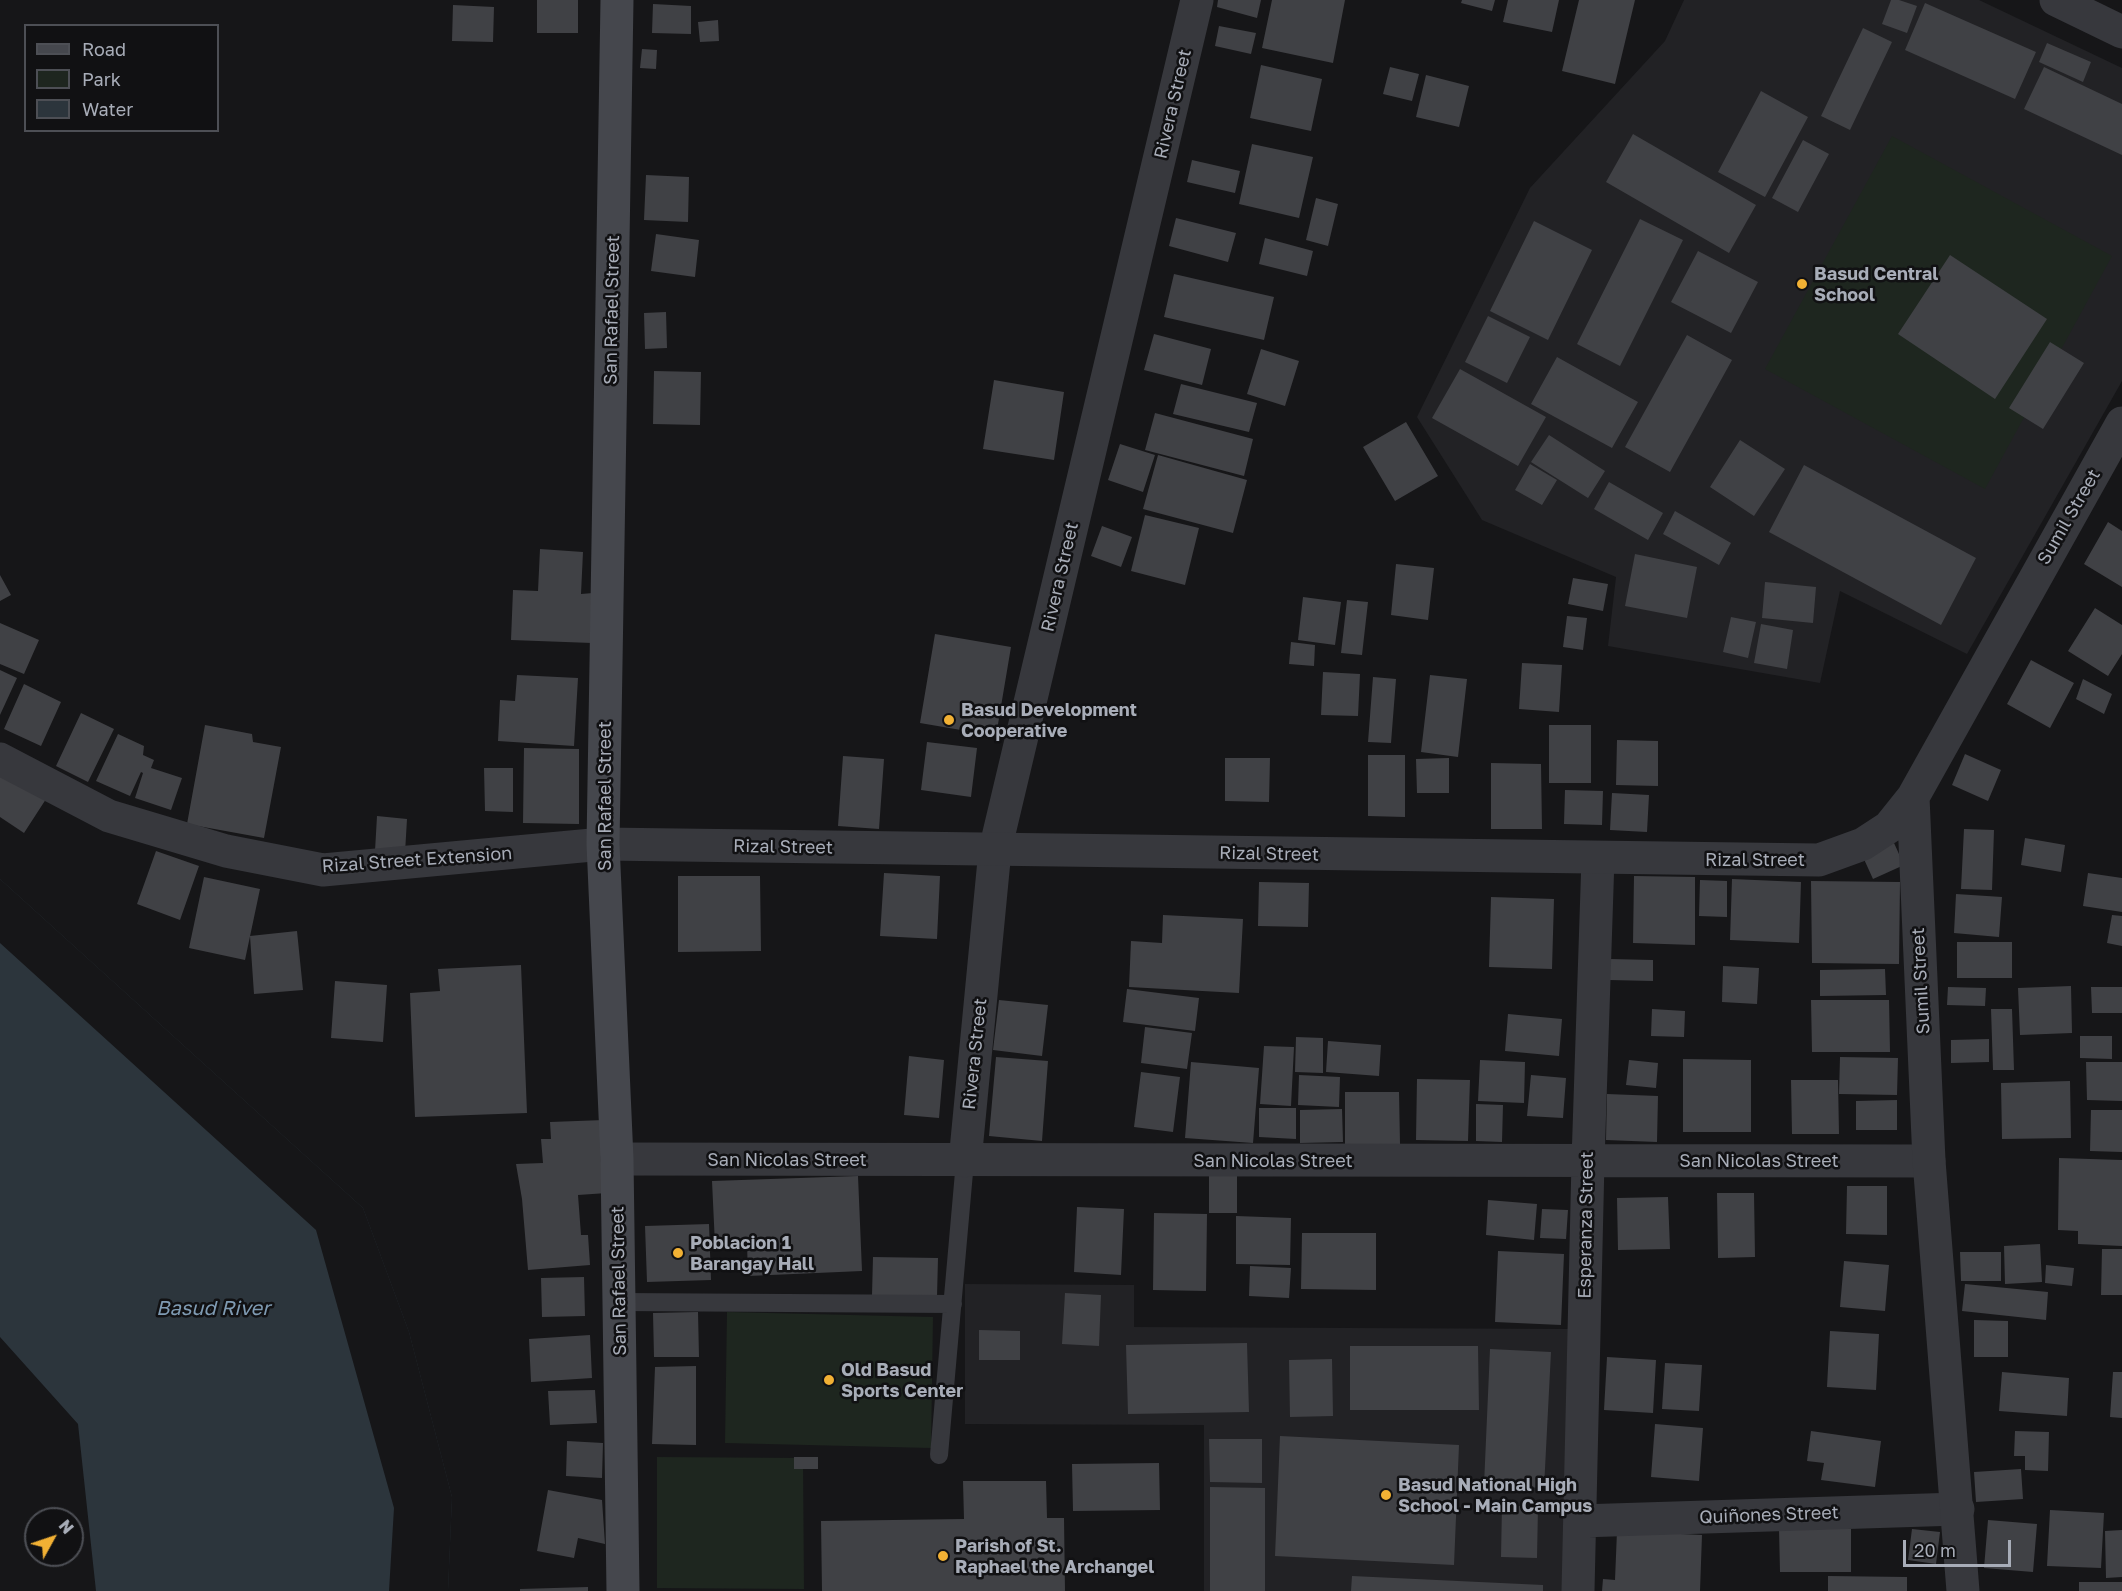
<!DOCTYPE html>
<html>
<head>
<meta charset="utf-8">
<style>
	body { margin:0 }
	#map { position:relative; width:2122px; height:1591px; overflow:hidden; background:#161618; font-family:"Golos Text",sans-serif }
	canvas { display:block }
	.legend { position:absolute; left:24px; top:24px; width:195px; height:108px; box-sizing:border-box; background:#111113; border:2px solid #4d4f55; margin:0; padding:8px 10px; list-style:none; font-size:18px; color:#a8adb8 }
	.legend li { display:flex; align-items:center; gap:12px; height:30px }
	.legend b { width:30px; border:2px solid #4d4f55 }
	.north { position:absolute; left:24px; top:1507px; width:60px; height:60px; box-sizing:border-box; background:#111113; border:2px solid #4d4f55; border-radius:50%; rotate:50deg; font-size:16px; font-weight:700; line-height:24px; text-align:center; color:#a8adb8 }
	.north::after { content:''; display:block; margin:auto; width:21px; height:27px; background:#f2b134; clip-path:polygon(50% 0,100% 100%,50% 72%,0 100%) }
	.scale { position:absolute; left:1903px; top:1540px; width:108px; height:27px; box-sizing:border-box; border:3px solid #a8adb8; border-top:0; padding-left:8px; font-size:18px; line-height:21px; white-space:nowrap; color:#a8adb8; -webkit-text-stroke:4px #111113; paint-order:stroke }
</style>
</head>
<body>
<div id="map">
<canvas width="2122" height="1591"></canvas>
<ul class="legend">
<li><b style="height:8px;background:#45474d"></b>Road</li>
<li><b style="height:16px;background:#1e261f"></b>Park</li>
<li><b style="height:16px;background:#2c353c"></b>Water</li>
</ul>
<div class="north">N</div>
<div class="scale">20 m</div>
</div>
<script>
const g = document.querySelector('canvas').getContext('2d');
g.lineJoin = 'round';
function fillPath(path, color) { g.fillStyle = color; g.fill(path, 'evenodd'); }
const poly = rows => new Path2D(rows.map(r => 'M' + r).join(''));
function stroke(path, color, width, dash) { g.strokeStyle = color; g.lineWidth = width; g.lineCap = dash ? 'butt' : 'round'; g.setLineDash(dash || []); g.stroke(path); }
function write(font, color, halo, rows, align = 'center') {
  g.font = font + ' "Golos Text",sans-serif'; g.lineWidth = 5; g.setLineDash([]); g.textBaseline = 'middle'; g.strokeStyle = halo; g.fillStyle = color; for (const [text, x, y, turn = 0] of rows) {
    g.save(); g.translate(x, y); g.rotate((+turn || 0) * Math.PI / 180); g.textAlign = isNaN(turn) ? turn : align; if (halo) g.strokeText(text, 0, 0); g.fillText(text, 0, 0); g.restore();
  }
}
fillPath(poly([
	[1684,0,1979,0,2122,68,2122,381,1967,654,1840,591,1820,683,1608,646,1616,577,1482,520,1417,417,1530,188,1665,41],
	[965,1284,1134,1285,1134,1327,1568,1329,1568,1591,1204,1591,1204,1425,965,1424]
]), '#222225');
fillPath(poly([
	[1892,136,2112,256,1985,489,1765,369],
	[727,1312,933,1317,931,1448,725,1443],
	[657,1457,803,1458,804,1589,657,1588]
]), '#1e261f');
fillPath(poly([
	[0,879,363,1208,409,1332,452,1497,448,1591,96,1591,78,1424,0,1337]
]), '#2c353c');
fillPath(poly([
	[0,879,363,1208,409,1332,452,1497,448,1591,389,1591,394,1508,316,1230,0,943]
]), '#161618');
fillPath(poly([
	[537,0,578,0,578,33,537,33],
	[1218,0,1261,0,1257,18,1217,7],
	[1272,0,1345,0,1333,63,1262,48],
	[1462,0,1495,0,1492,11,1461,3],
	[1508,0,1559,0,1552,32,1503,22],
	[1579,0,1635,0,1615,84,1562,71],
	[1891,0,1899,0,1917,6,1907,33,1882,24],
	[1925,3,2036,52,2015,99,1905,50],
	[653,4,691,6,691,34,652,33],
	[453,5,494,7,493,42,452,41],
	[718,20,719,41,700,42,698,22],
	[1219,26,1256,33,1251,54,1215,46],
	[1863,28,1892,42,1850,130,1821,116],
	[2047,43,2091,62,2083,82,2039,62],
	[642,49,657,50,656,69,640,68],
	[1261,65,1322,79,1311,131,1250,118],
	[1390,67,1419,74,1412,101,1383,94],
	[2044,67,2122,104,2122,155,2024,109],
	[1426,75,1469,86,1459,127,1416,117],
	[1761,91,1808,117,1765,197,1718,172],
	[1633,134,1756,205,1729,253,1606,182],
	[1803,140,1829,154,1798,212,1772,198],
	[1252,144,1313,157,1299,218,1239,204],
	[1192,160,1240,171,1235,193,1187,182],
	[646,175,689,177,688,222,644,220],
	[1316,198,1338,204,1328,246,1306,240],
	[1176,218,1236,233,1228,262,1169,246],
	[1640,219,1683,240,1620,366,1577,344],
	[1534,221,1592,250,1548,340,1490,311],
	[656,234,699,240,695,277,651,271],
	[1265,238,1313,251,1307,276,1259,264],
	[1698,251,1758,282,1731,333,1671,302],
	[1950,255,2047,319,1995,399,1898,334],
	[1174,274,1274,297,1264,340,1164,317],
	[666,312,667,348,645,349,644,313],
	[1488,316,1530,337,1507,383,1465,362],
	[1154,334,1211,349,1202,385,1144,370],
	[1687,335,1732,360,1670,472,1625,447],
	[2050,342,2084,363,2043,429,2009,408],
	[1261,349,1299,361,1285,406,1247,394],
	[1557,357,1638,402,1612,448,1531,404],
	[1460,369,1546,417,1518,466,1432,418],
	[654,371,701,372,700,425,653,424],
	[994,380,1064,392,1054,460,983,449],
	[1181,384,1257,403,1249,432,1173,414],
	[1155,413,1253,439,1244,476,1145,450],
	[1406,422,1438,476,1395,501,1363,447],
	[1549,435,1605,471,1588,498,1531,462],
	[1740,440,1785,469,1754,516,1710,487],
	[1120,444,1155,455,1143,492,1108,480],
	[1158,455,1247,480,1233,533,1143,509],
	[1530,464,1557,480,1542,505,1515,490],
	[1804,465,1976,558,1941,625,1769,532],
	[1609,482,1663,513,1648,540,1594,509],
	[1675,511,1731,543,1719,565,1663,534],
	[1145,515,1199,528,1185,585,1131,571],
	[2108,522,2122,531,2122,587,2084,564],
	[1102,526,1132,537,1121,567,1091,556],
	[540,549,583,552,581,594,593,593,592,643,511,640,513,590,538,591],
	[1635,554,1697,567,1687,618,1625,606],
	[1396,564,1434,568,1428,620,1391,615],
	[0,575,11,595,0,601],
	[1573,578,1608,584,1603,611,1568,604],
	[1765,582,1816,587,1813,623,1762,618],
	[1303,597,1341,602,1335,645,1298,640],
	[1347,600,1368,602,1362,655,1341,653],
	[2095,608,2122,625,2122,654,2108,676,2068,651],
	[1567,616,1587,618,1583,650,1563,647],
	[1731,617,1756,622,1748,658,1723,652],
	[0,623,39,640,24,674,0,664],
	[1761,624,1793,630,1787,669,1754,663],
	[935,634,1011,647,996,736,920,723],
	[1291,642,1315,645,1314,666,1289,664],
	[2031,660,2074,683,2050,728,2007,704],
	[1522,663,1562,665,1559,712,1519,709],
	[0,670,17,678,0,715],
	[1323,672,1360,674,1358,716,1321,715],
	[517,675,578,678,574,746,498,741,500,700,515,701],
	[1430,675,1467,679,1458,757,1421,752],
	[1373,677,1396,679,1391,743,1368,742],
	[2083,679,2112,694,2104,714,2076,699],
	[24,684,61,702,41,746,4,729],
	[81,713,114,729,88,782,56,766],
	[205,725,252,734,253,742,281,747,264,838,187,824],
	[1549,725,1591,725,1591,783,1549,783],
	[118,734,144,746,143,755,154,760,151,768,182,778,171,810,135,798,143,773,141,772,130,796,96,781],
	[1617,740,1658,741,1658,786,1616,785],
	[927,742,977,748,971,797,921,790],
	[524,748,579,749,579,824,523,823],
	[1965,754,2001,770,1988,801,1952,785],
	[1368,755,1405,755,1405,817,1368,816],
	[843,756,884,759,879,829,838,826],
	[1225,758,1270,758,1269,802,1225,801],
	[1449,758,1449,793,1417,793,1416,759],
	[1491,763,1541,764,1542,829,1491,829],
	[0,765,48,796,24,833,0,817],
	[484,768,513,768,513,812,485,811],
	[1565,790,1603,791,1602,825,1564,824],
	[1612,793,1649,795,1647,832,1610,830],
	[377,816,407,819,405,853,375,851],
	[1964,829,1994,830,1992,890,1961,889],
	[2025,838,2065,845,2061,872,2021,865],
	[1894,843,1904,865,1873,879,1863,857],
	[156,851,199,866,180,920,137,904],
	[884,873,940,876,937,939,880,936],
	[2088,873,2122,878,2122,912,2083,906],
	[678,876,760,876,761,951,678,952],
	[1634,876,1695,877,1695,945,1633,943],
	[204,877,260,889,245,960,189,948],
	[1732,879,1801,882,1799,943,1730,940],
	[1700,880,1727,881,1727,917,1699,916],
	[1811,881,1900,882,1899,964,1812,963],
	[1259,882,1309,883,1308,927,1258,926],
	[1956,894,2002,897,1999,937,1954,933],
	[1491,897,1554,899,1552,969,1489,967],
	[1163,915,1243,919,1239,993,1129,987,1131,941,1162,943],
	[2112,915,2122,916,2122,946,2107,943],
	[297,931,303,990,254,994,250,936],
	[1957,942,2012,942,2012,978,1957,978],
	[1610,959,1653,960,1653,981,1609,980],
	[521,965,527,1113,415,1117,410,993,440,991,438,969],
	[1723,966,1759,968,1757,1004,1722,1002],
	[1885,969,1886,995,1820,996,1820,970],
	[335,981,387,985,383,1042,331,1038],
	[2071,986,2072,1033,2020,1035,2018,988],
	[1948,987,1986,988,1985,1006,1947,1005],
	[2091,987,2122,987,2122,1013,2092,1013],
	[1127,989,1199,998,1195,1031,1123,1022],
	[999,1000,1048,1005,1042,1056,993,1050],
	[1811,1000,1889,1000,1890,1052,1812,1052],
	[1652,1009,1685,1011,1684,1037,1651,1036],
	[1991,1009,2012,1009,2014,1070,1993,1070],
	[1508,1014,1562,1019,1559,1056,1505,1051],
	[1145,1027,1192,1033,1187,1069,1141,1063],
	[2080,1036,2112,1036,2112,1059,2080,1058],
	[1296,1037,1323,1038,1323,1073,1295,1072],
	[1989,1039,1989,1062,1951,1063,1951,1040],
	[1328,1041,1381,1045,1379,1076,1326,1072],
	[1264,1046,1294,1047,1291,1106,1260,1104],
	[909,1056,944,1060,939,1118,904,1115],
	[996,1057,1048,1061,1042,1141,989,1136],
	[1840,1057,1898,1058,1897,1095,1839,1094],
	[1683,1059,1751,1060,1751,1132,1683,1132],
	[1480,1060,1525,1062,1524,1103,1478,1101],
	[1629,1060,1658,1063,1656,1088,1626,1085],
	[1191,1062,1259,1068,1253,1143,1185,1138],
	[2086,1062,2122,1062,2122,1101,2087,1100],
	[1141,1072,1180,1077,1173,1132,1134,1127],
	[1299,1075,1340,1077,1339,1107,1298,1105],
	[1531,1075,1566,1078,1563,1118,1527,1116],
	[1417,1079,1470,1080,1468,1141,1416,1140],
	[1791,1080,1838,1080,1839,1134,1792,1134],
	[2070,1081,2071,1138,2002,1139,2001,1083],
	[1345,1092,1399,1092,1400,1144,1345,1144],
	[1607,1094,1658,1096,1657,1142,1606,1140],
	[1897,1100,1897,1130,1856,1130,1856,1101],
	[1476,1104,1503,1105,1502,1142,1476,1141],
	[1259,1108,1296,1108,1296,1139,1259,1137],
	[1342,1109,1343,1142,1300,1143,1300,1110],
	[2091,1110,2122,1110,2122,1152,2090,1151],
	[604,1120,607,1193,578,1195,581,1235,588,1235,590,1265,528,1270,522,1199,516,1164,543,1163,541,1139,551,1139,550,1122],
	[2059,1158,2122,1160,2122,1246,2078,1244,2078,1231,2058,1230],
	[858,1176,862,1271,748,1276,747,1244,715,1245,712,1181],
	[1209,1176,1237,1176,1237,1213,1209,1213],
	[1847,1186,1887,1186,1887,1235,1846,1234],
	[1717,1193,1754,1193,1755,1257,1718,1258],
	[1668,1197,1670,1249,1618,1250,1617,1198],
	[1488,1200,1537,1204,1534,1240,1486,1235],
	[1077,1207,1124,1209,1121,1275,1074,1272],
	[1542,1209,1568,1210,1566,1239,1540,1238],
	[1154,1213,1207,1214,1206,1291,1153,1290],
	[1236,1216,1291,1218,1290,1265,1236,1264],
	[709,1224,711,1280,647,1282,645,1226],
	[1302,1233,1376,1233,1376,1290,1301,1289],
	[2040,1244,2042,1282,2005,1284,2004,1246],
	[2102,1249,2122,1249,2122,1295,2101,1295],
	[1498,1251,1564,1254,1561,1325,1495,1322],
	[1960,1252,2001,1252,2001,1281,1961,1281],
	[873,1257,938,1258,937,1297,872,1295],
	[1844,1261,1889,1265,1885,1311,1840,1307],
	[2046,1265,2074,1268,2072,1286,2045,1283],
	[1250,1266,1291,1268,1289,1298,1249,1296],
	[584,1277,585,1316,542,1317,541,1278],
	[1965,1284,2048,1292,2046,1320,1962,1311],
	[1065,1293,1101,1295,1099,1346,1062,1344],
	[698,1312,699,1357,654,1357,653,1313],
	[1974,1320,2008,1321,2008,1357,1974,1357],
	[979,1330,1020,1331,1020,1360,979,1360],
	[1830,1331,1879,1334,1876,1390,1827,1387],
	[590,1335,592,1378,531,1382,529,1339],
	[1247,1343,1249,1412,1128,1414,1126,1345],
	[1350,1346,1478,1346,1479,1410,1350,1410],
	[1490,1349,1551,1352,1544,1488,1484,1485],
	[1607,1357,1656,1360,1653,1413,1604,1410],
	[1332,1359,1333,1416,1290,1417,1289,1360],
	[1665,1363,1702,1365,1699,1411,1662,1409],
	[696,1366,696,1445,652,1444,655,1367],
	[2002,1372,2069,1378,2067,1416,1999,1411],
	[2113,1372,2122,1372,2122,1418,2110,1417],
	[595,1390,597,1423,550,1425,548,1391],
	[1655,1424,1703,1428,1699,1481,1651,1477],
	[1811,1431,1881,1441,1875,1487,1821,1480,1824,1463,1807,1461],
	[2015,1431,2049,1432,2048,1471,2025,1470,2025,1456,2014,1456],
	[1280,1436,1459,1445,1454,1565,1275,1556],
	[1209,1439,1262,1439,1262,1483,1210,1482],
	[567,1441,603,1443,602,1478,566,1476],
	[794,1457,818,1457,818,1469,794,1469],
	[1159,1463,1160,1510,1073,1511,1072,1464],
	[2021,1469,2023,1499,1976,1502,1974,1472],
	[963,1481,1046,1481,1047,1518,1064,1518,1065,1591,822,1591,821,1521,964,1519],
	[1210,1487,1265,1488,1265,1591,1210,1591],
	[548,1490,602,1500,605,1544,578,1538,574,1558,537,1551],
	[1502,1505,1538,1507,1537,1558,1501,1557],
	[2050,1510,2104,1513,2101,1568,2047,1566],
	[1988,1520,2037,1524,2033,1572,1984,1568],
	[1779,1529,1851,1529,1851,1572,1780,1572],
	[1912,1529,1940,1532,1936,1564,1908,1560],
	[2122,1530,2122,1577,2106,1578,2105,1531],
	[1617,1531,1702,1535,1700,1591,1602,1591,1603,1579,1615,1580],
	[1352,1576,1543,1585,1543,1591,1351,1591],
	[1828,1576,1907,1577,1907,1591,1828,1591],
	[2079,1582,2122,1582,2122,1591,2079,1591],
	[588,1587,588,1591,520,1591,520,1589]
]), '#404145');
stroke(poly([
	[619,1302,953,1304],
	[939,1455,965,1161]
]), '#37383d', 18);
stroke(poly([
	[2056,0,2122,32],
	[0,759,109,816,226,851,323,870,603,844],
	[617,1159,1929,1161],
	[965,1161,995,850,1197,0],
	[1580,1521,1958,1509],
	[1578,1591,1588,1161,1598,858]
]), '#37383d', 33);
stroke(poly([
	[603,844,1819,860,1863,844,1889,827,1913,797],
	[1963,1591,1929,1161,1913,797,2122,423]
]), '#37383d', 33);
stroke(poly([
	[617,0,603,844,617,1159,623,1591]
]), '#45474d', 33);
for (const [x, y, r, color] of [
	[1802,284,6,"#f2b134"],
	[949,720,6,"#f2b134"],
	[678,1253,6,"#f2b134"],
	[829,1380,6,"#f2b134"],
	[1386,1495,6,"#f2b134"],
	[943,1556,6,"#f2b134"]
]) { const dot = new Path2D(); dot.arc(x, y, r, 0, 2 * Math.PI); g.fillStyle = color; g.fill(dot); stroke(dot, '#111113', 2); }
write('18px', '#a8adb8', '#111113', [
	["Rivera Street",1173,104,-77],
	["San Rafael Street",612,310,-89],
	["Sumil Street",2069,517,-60],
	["Rivera Street",1060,577,-77],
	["San Rafael Street",605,796,-90],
	["Rizal Street",783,847,1],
	["Rizal Street",1269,854,1],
	["Rizal Street Extension",417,860,-4],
	["Rizal Street",1755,860],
	["Sumil Street",1921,981,-93],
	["Rivera Street",975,1054,-84],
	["San Nicolas Street",787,1160],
	["San Nicolas Street",1273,1161],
	["San Nicolas Street",1759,1161],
	["Esperanza Street",1586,1225,-89],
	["San Rafael Street",619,1281,-91],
	["Quiñones Street",1769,1515,-2]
]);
write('bold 18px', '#a8adb8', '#111113', [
	["Basud Central",1814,274],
	["School",1814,295],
	["Basud Development",961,710],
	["Cooperative",961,731],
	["Poblacion 1",690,1243],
	["Barangay Hall",690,1264],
	["Old Basud",841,1370],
	["Sports Center",841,1391],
	["Basud National High",1398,1485],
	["School - Main Campus",1398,1506],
	["Parish of St.",955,1546],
	["Raphael the Archangel",955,1567]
], 'left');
write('italic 20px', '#7f9bb3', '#111113', [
	["Basud River",213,1309]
]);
</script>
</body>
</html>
